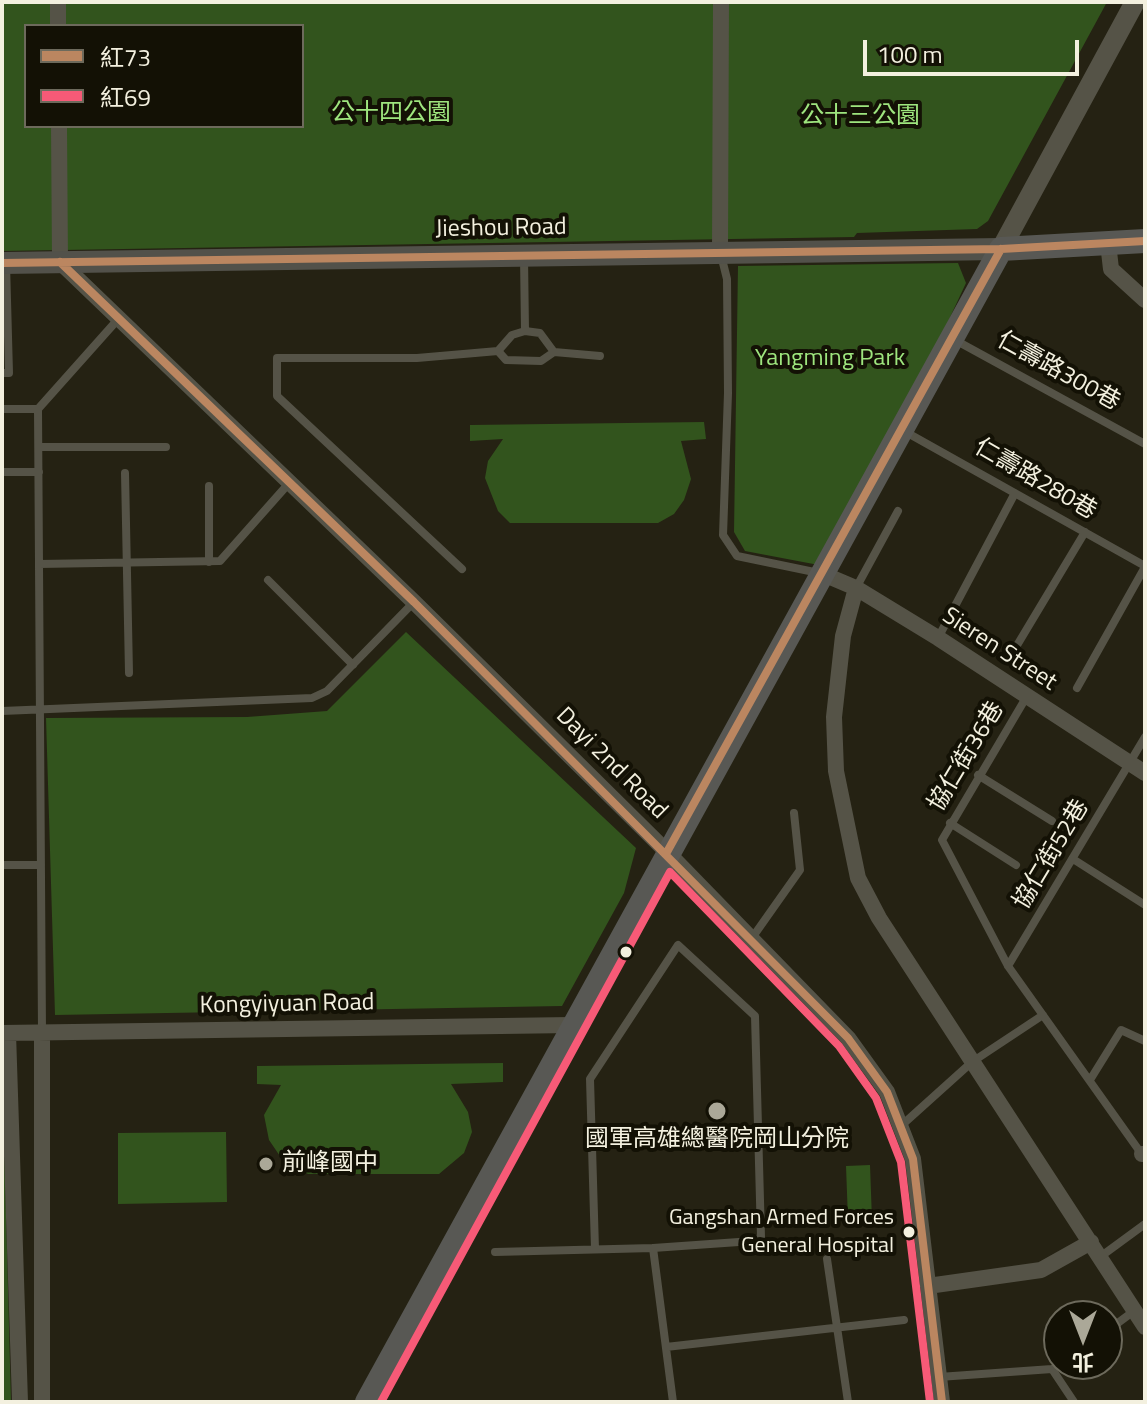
<!DOCTYPE html>
<html>
<head>
<meta charset="utf-8">
<style>
	body { margin:0 }
	#map { position:relative; width:1147px; height:1404px; overflow:hidden; background:#252213; font-family:"Titillium Web","Noto Sans TC",sans-serif }
	canvas { display:block }
	.frame { position:absolute; inset:0; border:4px solid #f3f0df; pointer-events:none }
	.legend { position:absolute; left:24px; top:24px; width:280px; height:104px; box-sizing:border-box; background:#131105; border:2px solid #6d6a5c; margin:0; padding:10px 14px; list-style:none; font-size:24px; color:#f3f0df }
	.legend li { display:flex; align-items:center; gap:16px; height:40px }
	.legend b { width:40px; border:2px solid #6d6a5c }
	.north { position:absolute; left:1043px; top:1300px; width:80px; height:80px; box-sizing:border-box; background:#131105; border:2px solid #6d6a5c; border-radius:50%; rotate:180deg; font-size:22px; font-weight:700; line-height:32px; text-align:center; color:#f3f0df }
	.north::after { content:''; display:block; margin:auto; width:28px; height:36px; background:#aba898; clip-path:polygon(50% 0,100% 100%,50% 72%,0 100%) }
	.scale { position:absolute; left:863px; top:40px; width:216px; height:36px; box-sizing:border-box; border:4px solid #f3f0df; border-top:0; padding-left:10px; font-size:24px; line-height:28px; white-space:nowrap; color:#f3f0df; -webkit-text-stroke:6px #131105; paint-order:stroke }
</style>
</head>
<body>
<div id="map">
<canvas width="1147" height="1404"></canvas>
<div class="frame"></div>
<ul class="legend">
<li><b style="height:10px;background:#bb8660"></b>紅73</li>
<li><b style="height:10px;background:#f75a77"></b>紅69</li>
</ul>
<div class="north">北</div>
<div class="scale">100 m</div>
</div>
<script>
const g = document.querySelector('canvas').getContext('2d');
g.lineJoin = 'round';
function fillPath(path, color) { g.fillStyle = color; g.fill(path, 'evenodd'); }
const poly = rows => new Path2D(rows.map(r => 'M' + r).join(''));
function stroke(path, color, width, dash) { g.strokeStyle = color; g.lineWidth = width; g.lineCap = dash ? 'butt' : 'round'; g.setLineDash(dash || []); g.stroke(path); }
function write(font, color, halo, rows, align = 'center') {
  g.font = font + ' "Titillium Web","Noto Sans TC",sans-serif'; g.lineWidth = 8; g.setLineDash([]); g.textBaseline = 'middle'; g.strokeStyle = halo; g.fillStyle = color; for (const [text, x, y, turn = 0] of rows) {
    g.save(); g.translate(x, y); g.rotate((+turn || 0) * Math.PI / 180); g.textAlign = isNaN(turn) ? turn : align; if (halo) g.strokeText(text, 0, 0); g.fillText(text, 0, 0); g.restore();
  }
}
fillPath(poly([
	[2,2,1107,2,988,221,977,229,857,233,854,237,2,251],
	[26,26,302,26,302,126,26,126],
	[958,263,966,283,896,433,824,566,745,551,734,532,738,266],
	[704,422,706,439,681,441,691,479,684,500,674,514,658,523,510,523,498,511,485,478,488,461,503,439,470,441,470,425],
	[406,632,636,848,624,893,562,1006,55,1015,46,718,247,717,327,711],
	[503,1063,503,1082,451,1084,468,1112,472,1132,464,1153,439,1174,308,1174,284,1162,269,1140,264,1115,281,1085,257,1084,257,1066],
	[2,1065,11,1402,2,1402],
	[226,1132,227,1202,118,1204,118,1133],
	[870,1165,872,1220,848,1220,846,1166]
]), '#32541d');
stroke(poly([
	[721,255,727,279,728,393,723,535,737,556,819,573],
	[524,256,525,331],
	[955,340,1145,444],
	[498,351,512,335,525,331,540,333,554,352],
	[2,373,9,373,6,263],
	[2,409,38,409],
	[38,409,42,1032],
	[38,409,120,317],
	[904,431,1145,566],
	[39,447,166,447],
	[2,472,39,472],
	[125,473,129,673],
	[209,486,209,562],
	[39,564,220,561,290,482],
	[462,569,277,396,277,358,417,358,498,351,506,360,541,361,554,352,600,356],
	[268,580,353,665],
	[856,588,898,511],
	[938,638,1015,493],
	[1013,652,1085,532],
	[1077,688,1145,567],
	[1027,696,942,840,1008,966,1143,1156],
	[2,711,312,698,327,691,414,602],
	[978,775,1052,821],
	[950,823,1016,865],
	[1073,859,1145,905],
	[2,865,41,865],
	[752,938,800,870,794,813],
	[1008,966,1145,737],
	[1090,1080,1121,1030,1145,1041],
	[902,1125,972,1062,1043,1015],
	[653,1248,673,1402],
	[495,1252,653,1248,753,1241,761,1237,755,1016,678,945,590,1079,595,1249],
	[1100,1257,1145,1224],
	[827,1259,848,1402],
	[1107,1331,1134,1311],
	[666,1347,904,1320],
	[1052,1369,1074,1402],
	[939,1377,1052,1369]
]), '#555347', 8);
stroke(poly([
	[58,2,58,26],
	[59,126,60,262,414,602,667,852,848,1038,887,1092,913,1159,942,1402],
	[1108,243,1111,269,1145,300],
	[720,251,721,2],
	[823,574,856,588,938,638,1145,773],
	[856,588,843,636,834,717,836,771,858,878,879,918,1145,1327],
	[2,1033,572,1025],
	[8,1033,20,1402],
	[1142,1154,1145,1154],
	[928,1286,1041,1270,1091,1242],
	[42,1402,42,1032]
]), '#555347', 16);
stroke(poly([
	[1001,249,1135,2]
]), '#555347', 20);
stroke(poly([
	[2,263,1001,249]
]), '#52514a', 22);
stroke(poly([
	[367,1402,1001,249,1145,241]
]), '#585854', 24);
stroke(poly([
	[60,262,414,602,848,1038,887,1092,913,1159,942,1402],
	[2,263,1001,249,1145,241],
	[667,852,1001,249]
]), '#bb8660', 8);
stroke(poly([
	[381,1402,670,872,839,1046,876,1098,901,1162,930,1402]
]), '#f75a77', 8);
for (const [x, y, r, color] of [
	[626,952,7,"#f3f0df"],
	[717,1111,10,"#aba898"],
	[266,1164,8,"#aba898"],
	[909,1232,7,"#f3f0df"]
]) { const dot = new Path2D(); dot.arc(x, y, r, 0, 2 * Math.PI); g.fillStyle = color; g.fill(dot); stroke(dot, '#131105', 3); }
write('22px', '#f3f0df', '#131105', [
	["Gangshan Armed Forces",894,1219],
	["General Hospital",894,1247]
], 'right');
write('24px', '#9ee57e', '#131105', [
	["公十四公園",391,114],
	["公十三公園",860,117],
	["Yangming Park",830,359]
]);
write('24px', '#f3f0df', '#131105', [
	["Jieshou Road",501,229,-1],
	["仁壽路300巷",1058,372,29],
	["仁壽路280巷",1035,480,30],
	["Sieren Street",999,650,33],
	["協仁街36巷",967,757,-59],
	["Dayi 2nd Road",611,764,45],
	["協仁街52巷",1052,855,-59],
	["Kongyiyuan Road",287,1005,-1]
]);
write('24px', '#f3f0df', '#131105', [
	["國軍高雄總醫院岡山分院",717,1140],
	["前峰國中",282,1164,"left"]
]);
</script>
</body>
</html>
